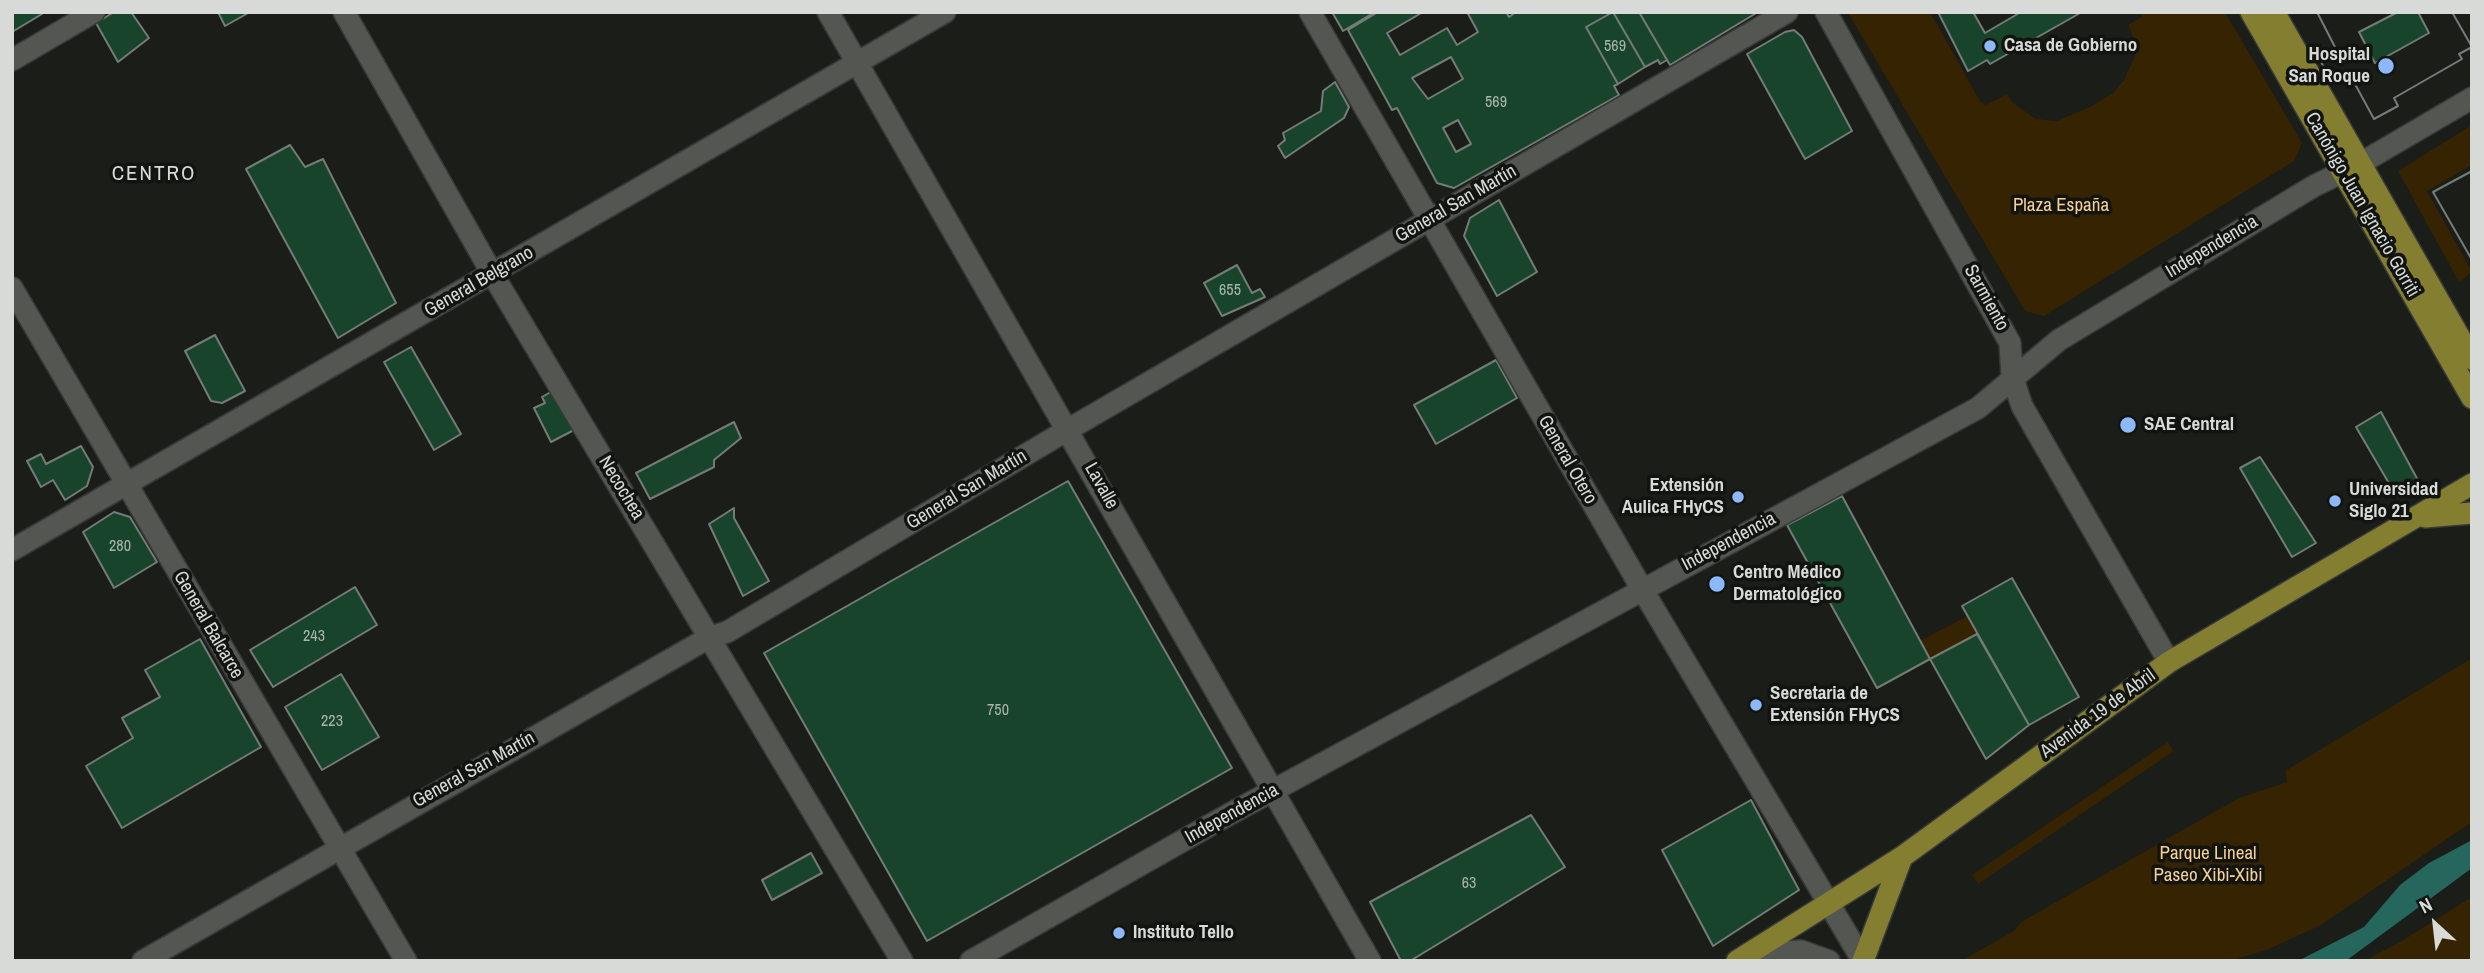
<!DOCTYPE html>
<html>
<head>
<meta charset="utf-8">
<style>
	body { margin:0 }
	#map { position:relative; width:2484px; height:973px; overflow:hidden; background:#1b1d19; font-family:"Archivo Narrow",sans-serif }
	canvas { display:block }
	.frame { position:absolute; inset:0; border:14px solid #d8dad7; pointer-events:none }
	.north { position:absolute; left:2400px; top:889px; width:70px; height:70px; -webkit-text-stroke:5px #121410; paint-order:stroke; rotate:333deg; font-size:19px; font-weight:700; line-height:28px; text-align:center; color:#d8dad7 }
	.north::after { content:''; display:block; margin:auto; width:24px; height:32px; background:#d8dad7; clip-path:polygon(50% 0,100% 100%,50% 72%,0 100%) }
</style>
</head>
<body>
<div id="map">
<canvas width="2484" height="973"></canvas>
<div class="frame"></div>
<div class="north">N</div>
</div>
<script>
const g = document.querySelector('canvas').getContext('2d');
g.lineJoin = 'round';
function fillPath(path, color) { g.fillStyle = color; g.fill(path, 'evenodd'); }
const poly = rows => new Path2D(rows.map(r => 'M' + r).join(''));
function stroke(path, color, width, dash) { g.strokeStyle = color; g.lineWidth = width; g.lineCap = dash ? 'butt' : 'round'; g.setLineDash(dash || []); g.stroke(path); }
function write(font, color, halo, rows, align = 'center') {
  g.font = font + ' "Archivo Narrow",sans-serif'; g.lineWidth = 7; g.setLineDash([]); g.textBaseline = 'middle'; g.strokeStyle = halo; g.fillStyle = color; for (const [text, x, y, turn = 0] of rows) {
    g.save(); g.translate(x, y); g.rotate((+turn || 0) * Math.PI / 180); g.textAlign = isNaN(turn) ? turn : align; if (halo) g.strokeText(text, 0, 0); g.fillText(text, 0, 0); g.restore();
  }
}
fillPath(poly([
	[1930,12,1980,101,1986,105,2007,94,2012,102,2036,119,2057,121,2092,106,2114,92,2124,80,2135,56,2136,43,2128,25,2142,17,2140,13,2225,12,2302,143,2294,161,2044,316,2025,311,1848,13],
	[2472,125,2472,165,2427,191,2472,272,2459,282,2398,171],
	[1967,616,1977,634,1930,659,1920,641],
	[2472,658,2472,822,2321,925,2269,949,2230,961,1961,961,2014,931,2021,922,2239,798,2287,782,2285,771],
	[2168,742,2174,751,1978,884,1972,875],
	[2472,897,2472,961,2364,961,2400,942]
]), '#352302');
fillPath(poly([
	[2472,840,2472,868,2347,960,2298,961,2364,927,2400,885,2429,863]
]), '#26675d');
const building = poly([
	[12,12,41,12,42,14,12,32,12,12],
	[114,12,131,12,149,38,118,62,96,23,114,12],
	[218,12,250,12,225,26,218,12],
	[1332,12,1375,12,1343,31,1332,12],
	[1378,12,1423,12,1387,33,1400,55,1447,28,1457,45,1478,32,1467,12,1506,12,1509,17,1516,12,1613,12,1586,27,1618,84,1614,86,1619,95,1454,188,1437,183,1397,108,1392,110,1348,30,1378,12],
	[1451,57,1463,79,1428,99,1412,78,1451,57],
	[1458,120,1471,144,1456,152,1443,128,1458,120],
	[1613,12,1639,12,1667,60,1660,64,1658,60,1645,67,1613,12],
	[1613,12,1645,67,1618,84,1586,27,1613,12],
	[1639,12,1758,12,1670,65,1639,12],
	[1938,12,1973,12,1985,33,2021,12,2082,12,1990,64,1987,60,1968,71,1938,12],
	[2317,12,2398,12,2359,32,2375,63,2429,33,2418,12,2452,12,2472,47,2459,54,2462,59,2394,98,2398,106,2374,119,2349,73,2332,82,2320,60,2337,51,2317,12],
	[2317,12,2452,12,2472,47,2459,54,2462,59,2394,98,2398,106,2374,119,2349,73,2332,82,2320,60,2337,51,2317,12],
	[1794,30,1802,37,1852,131,1805,159,1747,54,1785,32,1794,30],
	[1335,82,1349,107,1344,118,1285,158,1278,146,1285,140,1283,133,1321,111,1323,91,1335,82],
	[290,145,305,167,323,159,396,303,338,338,246,169,290,145],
	[2472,171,2472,260,2433,192,2472,171],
	[2472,171,2472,260,2433,192,2472,171],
	[1499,200,1537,272,1497,296,1464,236,1470,218,1499,200],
	[1237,265,1252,293,1260,289,1265,297,1222,316,1204,283,1237,265],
	[215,335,245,391,222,403,211,401,185,351,215,335],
	[411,347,461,434,434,450,384,362,411,347],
	[1496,360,1517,398,1436,444,1414,405,1496,360],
	[554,390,574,430,551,442,534,408,545,403,542,397,554,390],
	[2381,412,2420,484,2397,497,2356,427,2381,412],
	[734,422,741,438,714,460,714,467,650,499,636,473,734,422],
	[81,446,93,467,87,486,65,500,53,480,41,487,27,461,41,454,46,464,81,446],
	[2260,457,2316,543,2292,557,2240,468,2260,457],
	[1068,481,1232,768,927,941,764,653,1068,481],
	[1842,496,1930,659,1877,688,1787,525,1842,496],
	[734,508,734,518,769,581,743,596,709,524,734,508],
	[114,512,130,517,157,562,114,588,83,532,114,512],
	[2012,578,2079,697,2029,725,1962,606,2012,578],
	[355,587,377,625,273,687,250,650,355,587],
	[1977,634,2029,725,1986,759,1930,659,1977,634],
	[200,639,261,747,122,828,86,766,133,738,122,718,160,697,145,670,200,639],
	[341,674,379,737,322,770,285,707,341,674],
	[1751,800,1799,890,1713,946,1662,850,1751,800],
	[1531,815,1565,867,1410,961,1401,961,1370,902,1531,815],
	[811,853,822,873,772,900,762,880,811,853]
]);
fillPath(building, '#17442a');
stroke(building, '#757b77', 2);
const minor = poly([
	[344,12,493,275,902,961],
	[828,12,1370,961],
	[1310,12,1642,589,1863,961],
	[1826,12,2010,343,2012,376,2022,406,2169,662],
	[12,60,94,12],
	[12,288,406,961],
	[12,550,945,12],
	[1748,954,1801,951,1829,961],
	[143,961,710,637,727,632,1069,429,1787,12],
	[971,961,1228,815,1978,408,2059,340,2314,186,2361,163,2472,98]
]);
const major = poly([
	[2251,12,2472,398],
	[2274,12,2472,359],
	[2425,517,2472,513],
	[1737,961,1902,857,2169,662,2472,484],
	[1863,961,1902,857]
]);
stroke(minor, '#383a37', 24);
stroke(major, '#383a37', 24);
stroke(minor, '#535651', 21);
stroke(major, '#847e30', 21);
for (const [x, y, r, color] of [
	[1990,46,7,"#8db9fc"],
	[2386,66,9,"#8db9fc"],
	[2128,425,9,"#8db9fc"],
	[1738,497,7,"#8db9fc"],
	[2335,501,7,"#8db9fc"],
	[1717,584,9,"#8db9fc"],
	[1756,705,7,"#8db9fc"],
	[1119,933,7,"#8db9fc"]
]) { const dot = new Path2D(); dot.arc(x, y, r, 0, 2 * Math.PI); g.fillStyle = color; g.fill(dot); stroke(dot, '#121410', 2.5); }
write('16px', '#a8b4ac', null, [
	["569",1615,47],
	["569",1496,103],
	["655",1230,291],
	["280",120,547],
	["243",314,637],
	["750",998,711],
	["223",332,722],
	["63",1469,884]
]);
write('bold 19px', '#d8dad7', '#121410', [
	["Casa de Gobierno",2004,46],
	["Hospital",2370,55,"right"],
	["San Roque",2370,77,"right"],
	["SAE Central",2144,425],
	["Extensión",1724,486,"right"],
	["Aulica FHyCS",1724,508,"right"],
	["Universidad",2349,490],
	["Siglo 21",2349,512],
	["Centro Médico",1733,573],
	["Dermatológico",1733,595],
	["Secretaria de",1770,694],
	["Extensión FHyCS",1770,716],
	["Instituto Tello",1133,933]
], 'left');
write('19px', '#d8dad7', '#121410', [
	["General San Martín",1456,204,-30],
	["Canónigo Juan Ignacio Gorriti",2362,205,60],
	["Independencia",2212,247,-31],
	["General Belgrano",479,282,-30],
	["Sarmiento",1986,298,61],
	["General Otero",1567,460,60],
	["Lavalle",1101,486,61],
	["Necochea",621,488,59],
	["General San Martín",967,490,-31],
	["Independencia",1729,542,-28],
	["General Balcarce",208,625,60],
	["Avenida 19 de Abril",2098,714,-36],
	["General San Martín",474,770,-29],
	["Independencia",1232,814,-29]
]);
write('19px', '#f5cf96', '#121410', [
	["Plaza España",2061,206],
	["Parque Lineal",2208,854],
	["Paseo Xibi-Xibi",2208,876]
]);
g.letterSpacing = '2px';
write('21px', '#d8dad7', '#121410', [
	["CENTRO",154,174]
]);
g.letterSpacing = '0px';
</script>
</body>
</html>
